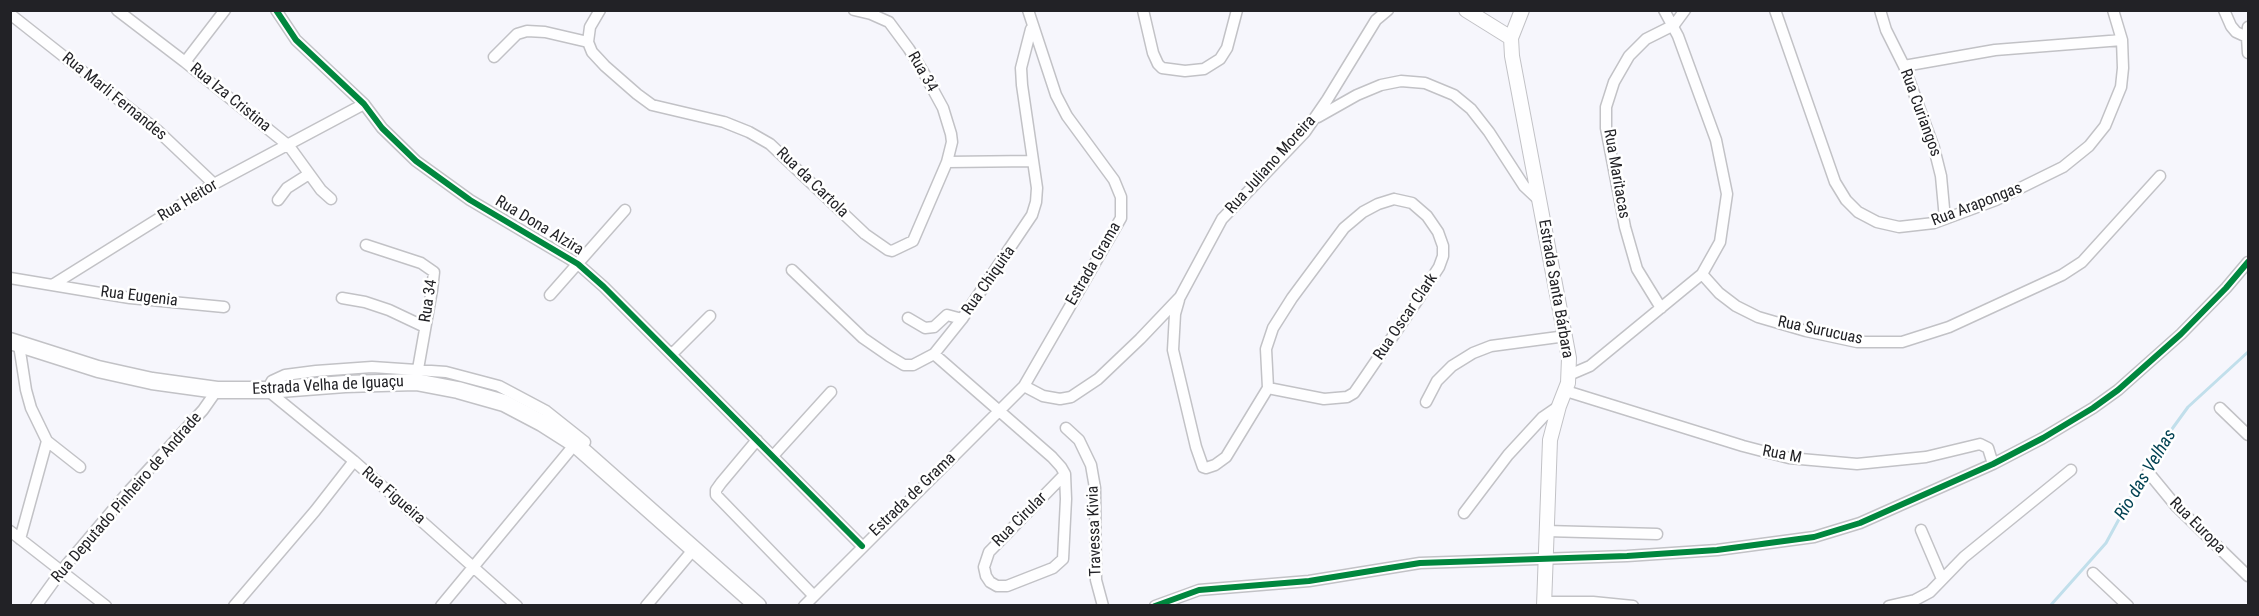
<!DOCTYPE html>
<html>
<head>
<meta charset="utf-8">
<style>
	body { margin:0 }
	#map { position:relative; width:2259px; height:616px; overflow:hidden; background:#f6f6fc; font-family:"Roboto Condensed",sans-serif }
	canvas { display:block }
	.frame { position:absolute; inset:0; border:12px solid #222226; pointer-events:none }
</style>
</head>
<body>
<div id="map">
<canvas width="2259" height="616"></canvas>
<div class="frame"></div>
</div>
<script>
const g = document.querySelector('canvas').getContext('2d');
g.lineJoin = 'round';
const poly = rows => new Path2D(rows.map(r => 'M' + r).join(''));
function stroke(path, color, width, dash) { g.strokeStyle = color; g.lineWidth = width; g.lineCap = dash ? 'butt' : 'round'; g.setLineDash(dash || []); g.stroke(path); }
function write(font, color, halo, rows, align = 'center') {
  g.font = font + ' "Roboto Condensed",sans-serif'; g.lineWidth = 5; g.setLineDash([]); g.textBaseline = 'middle'; g.strokeStyle = halo; g.fillStyle = color; for (const [text, x, y, turn = 0] of rows) {
    g.save(); g.translate(x, y); g.rotate((+turn || 0) * Math.PI / 180); g.textAlign = isNaN(turn) ? turn : align; if (halo) g.strokeText(text, 0, 0); g.fillText(text, 0, 0); g.restore();
  }
}
stroke(poly([
	[2050,606,2106,543,2156,451,2188,407,2248,352]
]), '#c1dfeb', 3);
const minor = poly([
	[117,10,185,62,289,146,321,190,331,199],
	[276,10,296,40,364,104,382,128,416,161,470,200,578,264,604,287,862,546],
	[600,10,590,27,588,42,592,52,605,66,637,94,652,105,724,122,749,132,770,144,865,234,888,250,892,251,913,241,947,162,952,142,951,134,943,108,925,75,909,49,889,22,871,14,854,10],
	[1143,10,1153,53,1158,64,1162,68,1185,71,1204,69,1220,59,1227,48,1237,10],
	[1775,10,1835,182,1846,200,1858,212,1877,222,1899,227,1934,223,1996,200,2063,167,2089,146,2105,126,2121,87,2123,68,2122,40,2113,10],
	[1880,10,1886,30,1904,66,1934,148,1941,176,1945,219],
	[2224,10,2231,26,2236,32,2247,37],
	[10,14,157,130,214,184],
	[2248,27,2247,37,2248,53],
	[494,57,517,34,527,31,545,32,588,42],
	[185,62,225,10],
	[1904,66,1995,50,2122,40],
	[1318,117,1357,95,1381,85,1401,81,1425,83,1454,95,1471,109,1489,132,1524,186,1540,201],
	[947,162,1033,161],
	[1394,199,1412,203,1427,216,1438,232,1443,246,1443,256,1439,267,1419,298,1363,380,1354,393,1347,397,1324,399,1268,388,1266,349,1273,328,1292,298,1344,228,1363,212,1378,204,1394,199],
	[278,200,287,188,309,174],
	[366,245,421,263,434,272,432,290,418,369],
	[792,270,863,338,889,356,904,365,913,365,934,354,962,319,1032,215,1036,202,1037,188,1022,85,1021,68,1031,29],
	[1702,274,1719,293,1736,306,1758,317,1806,331,1857,342,1902,342,1949,327,2062,275,2082,262,2160,176],
	[10,278,130,298,224,307],
	[54,284,214,184,364,104],
	[550,295,625,210],
	[342,298,365,302,389,310,425,327],
	[1179,300,1175,314,1173,350,1196,447,1203,467,1206,468,1215,465,1226,457,1268,388],
	[1661,308,1637,269,1625,227,1606,128,1606,107,1614,82,1629,56,1646,39,1674,25,1685,10],
	[908,318,925,328,934,327,947,315,962,319],
	[19,345,26,390,31,408,47,441,20,539],
	[672,354,710,316],
	[934,354,1052,457,1061,467,1065,474,1066,499,1063,559,1053,568,1007,586,997,586,990,582,986,576,984,567,989,552,1065,474],
	[1569,375,1590,366,1702,274,1720,242,1727,194,1716,140,1678,36,1664,10],
	[1024,386,1043,396,1060,399,1071,397,1098,379,1140,339,1180,297,1222,219,1305,132,1327,100,1376,20,1388,10],
	[1566,391,1743,446,1789,458,1857,464,1926,457,1980,444,1988,448,1993,464],
	[1426,402,1437,381,1452,366,1473,353,1491,346,1566,336],
	[2220,408,2248,435],
	[1066,428,1079,440,1091,465,1095,488,1096,580,1103,606],
	[757,440,721,483,716,490,716,495,813,595],
	[47,441,80,467],
	[773,456,831,392],
	[2148,472,2176,506,2248,576],
	[1464,513,1508,455,1543,417,1559,406],
	[1921,530,1942,579],
	[10,531,106,606],
	[1546,531,1657,534],
	[2093,573,2128,606],
	[1544,602,1593,602,1633,606],
	[36,606,62,570,128,492,203,410,217,390],
	[234,606,315,511,354,461],
	[441,606,575,444],
	[517,606,354,461,267,390,272,381,285,375,316,371,372,367,446,372,499,386,546,411,585,442],
	[646,606,693,550],
	[804,606,1024,386,1121,218,1121,197,1114,180,1067,116,1056,95,1028,10],
	[1155,606,1199,590,1309,581,1420,563,1627,556,1717,550,1814,537,1860,523,1993,464,2043,438,2093,408,2118,390,2181,334,2226,288,2248,262],
	[1889,606,1915,600,1930,592,1964,557,2071,470]
]);
const tertiary = poly([
	[1466,10,1511,38],
	[1522,10,1511,38,1512,56,1569,358,1568,383,1559,406,1550,440,1544,606]
]);
const secondary = poly([
	[10,341,98,369,152,381,217,390,267,390,345,384,416,382,458,390,504,403,542,423,575,444,758,606]
]);
stroke(minor, '#c2c2c6', 13);
stroke(tertiary, '#c2c2c6', 16);
stroke(secondary, '#c2c2c6', 19);
stroke(minor, '#fefeff', 10);
stroke(tertiary, '#fefeff', 14);
stroke(secondary, '#fefeff', 16);
stroke(poly([
	[276,10,296,40,364,104,382,128,416,161,470,200,578,264,604,287,862,546],
	[1155,606,1199,590,1309,581,1420,563,1627,556,1717,550,1814,537,1860,523,1993,464,2043,438,2093,408,2118,390,2181,334,2226,288,2248,262]
]), '#00873e', 6);
write('16px', '#222226', '#fff', [
	["Rua 34",922,72,60],
	["Rua Marli Fernandes",114,97,39],
	["Rua Iza Cristina",230,98,39],
	["Rua Curiangos",1920,113,70],
	["Rua Juliano Moreira",1271,165,-48],
	["Rua Maritacas",1616,174,80],
	["Rua da Cartola",812,183,44],
	["Rua Heitor",188,201,-31],
	["Rua Arapongas",1977,205,-21],
	["Rua Dona Alzira",539,226,31],
	["Estrada Grama",1094,264,-60],
	["Rua Chiquita",989,281,-55],
	["Estrada Santa Bárbara",1555,289,80],
	["Rua Eugenia",139,297,7],
	["Rua 34",429,301,-81],
	["Rua Oscar Clark",1406,317,-56],
	["Rua Surucuas",1820,331,12],
	["Estrada Velha de Iguaçu",328,386,-3],
	["Rua M",1782,455,11],
	["Estrada de Grama",913,495,-44],
	["Rua Figueira",393,496,41],
	["Rua Deputado Pinheiro de Andrade",127,498,-49],
	["Rua Cirular",1020,520,-45],
	["Rua Europa",2197,526,45],
	["Travessa Kivia",1095,531,-92]
]);
write('italic 18px', '#024253', '#fff', [
	["Rio das Velhas",2146,475,-59]
]);
</script>
</body>
</html>
